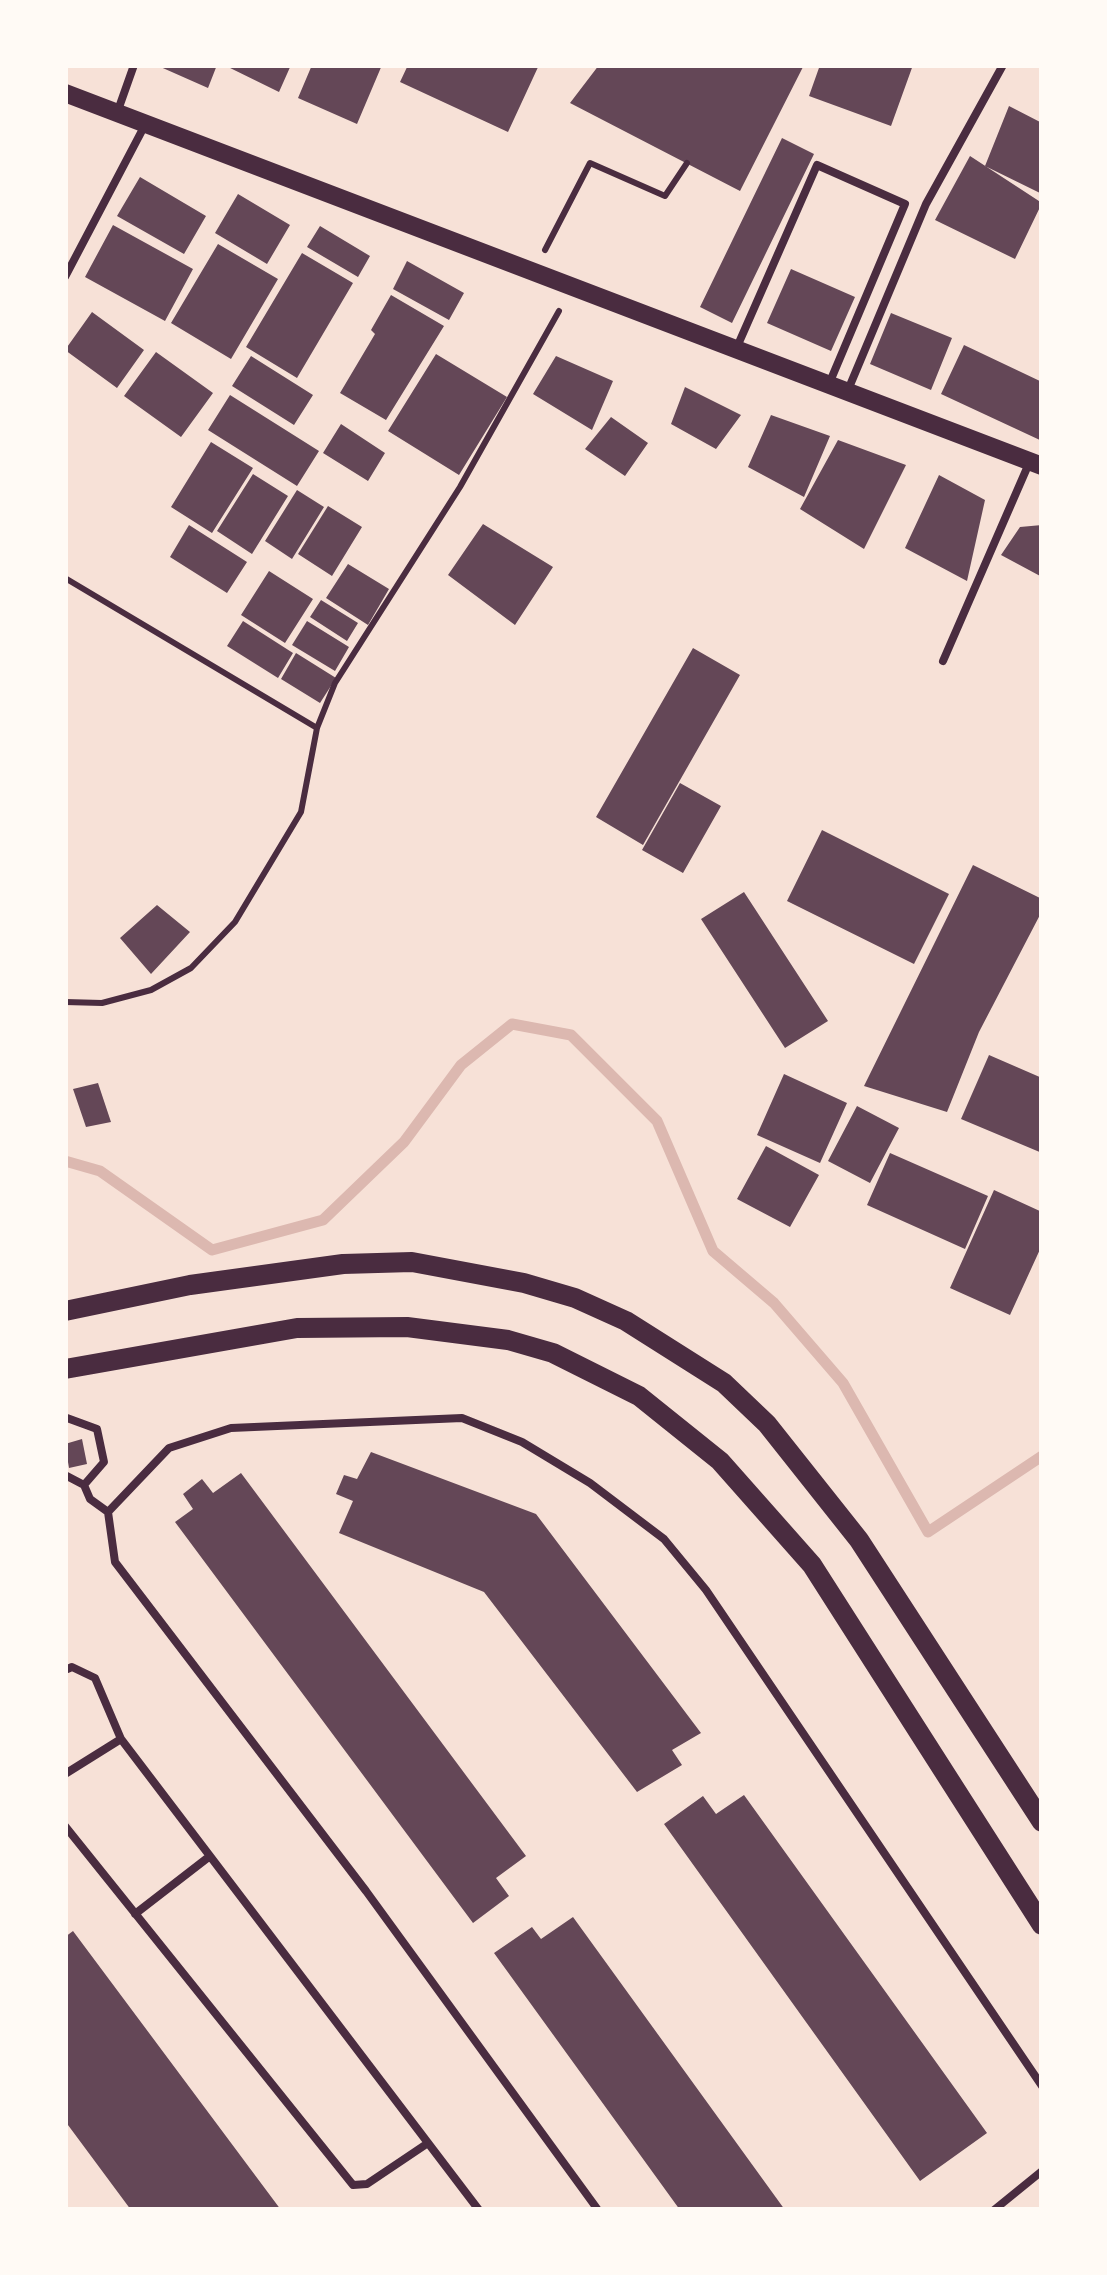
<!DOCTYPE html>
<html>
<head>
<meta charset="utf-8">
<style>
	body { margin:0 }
	#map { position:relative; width:1107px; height:2275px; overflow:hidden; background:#f7e1d7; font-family:"Fira Sans Condensed",sans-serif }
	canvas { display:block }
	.frame { position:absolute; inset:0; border:68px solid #fffaf5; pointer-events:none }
</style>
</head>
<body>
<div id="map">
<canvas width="1107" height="2275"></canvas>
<div class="frame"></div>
</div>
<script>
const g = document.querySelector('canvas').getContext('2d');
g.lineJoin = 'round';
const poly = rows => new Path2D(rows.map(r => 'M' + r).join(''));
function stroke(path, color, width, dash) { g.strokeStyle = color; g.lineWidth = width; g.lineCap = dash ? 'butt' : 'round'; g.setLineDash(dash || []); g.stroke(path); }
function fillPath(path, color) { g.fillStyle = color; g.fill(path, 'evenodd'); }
stroke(poly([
	[65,1161,100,1171,212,1250,323,1220,404,1142,461,1065,512,1024,571,1035,657,1121,713,1251,774,1303,843,1383,928,1532,1042,1456]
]), '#dcb8b0', 11);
fillPath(poly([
	[156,65,217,65,208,88],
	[224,65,291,65,279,92],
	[312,65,382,65,357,124,298,98],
	[408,65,539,65,508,132,400,82],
	[599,65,804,65,740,191,570,103],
	[820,65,913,65,891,126,809,96],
	[1009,106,1042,123,1042,194,985,166],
	[782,138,814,154,732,323,700,307],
	[970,156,1042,203,1015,259,935,220],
	[140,177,206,216,184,254,117,216],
	[238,194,290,225,267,264,215,233],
	[113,225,193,269,165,321,85,277],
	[320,226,370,256,358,277,307,247],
	[218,244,278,279,231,359,171,323],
	[302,253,353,283,297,378,246,347],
	[407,261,464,293,449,320,393,289],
	[791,269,855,297,831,351,767,323],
	[391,295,444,326,386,420,340,393,375,334,371,330],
	[92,312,144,350,117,388,65,350],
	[891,313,952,338,931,390,870,364],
	[964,345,1042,382,1042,441,941,394],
	[156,352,213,393,181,437,124,396],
	[436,354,507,397,459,475,388,431],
	[251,356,313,395,294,425,232,386],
	[556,356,613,381,592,430,533,394],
	[685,387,741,415,716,449,671,424],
	[230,395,319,451,297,486,208,430],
	[771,415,830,436,804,497,748,467],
	[611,417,648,443,625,476,585,449],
	[341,424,385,453,368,481,323,453],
	[838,440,906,465,864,549,800,509],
	[211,442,253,468,212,533,171,507],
	[253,474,288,496,252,554,217,531],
	[939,475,985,500,967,581,905,548],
	[297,490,324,507,292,559,265,541],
	[328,506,362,527,332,576,298,554],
	[483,524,553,567,515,625,448,575],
	[189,525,247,562,227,593,170,557],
	[1042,525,1042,577,1001,555,1020,527],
	[348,564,389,589,368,625,326,598],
	[269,571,313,599,285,643,241,615],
	[321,600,358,623,347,641,310,617],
	[243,621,293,653,278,678,227,646],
	[307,621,349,647,335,671,292,645],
	[693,648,740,675,643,845,596,817],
	[296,653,336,678,320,703,281,679],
	[680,783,721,806,683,873,642,850],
	[822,830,949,894,914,964,787,901],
	[973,865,1042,899,1042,911,979,1032,947,1112,864,1086],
	[744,892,828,1021,785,1048,701,919],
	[157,905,190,932,151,974,120,938],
	[989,1055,1042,1078,1042,1153,961,1119],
	[784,1074,847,1103,820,1163,757,1135],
	[98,1083,111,1122,86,1127,73,1089],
	[857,1106,899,1128,870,1183,828,1161],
	[766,1146,819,1175,790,1227,737,1199],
	[890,1153,988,1196,965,1249,867,1205],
	[994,1190,1042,1212,1042,1245,1010,1315,950,1288],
	[82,1439,87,1464,69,1468,65,1444],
	[371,1452,536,1514,701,1733,672,1750,682,1765,637,1792,484,1592,339,1533,353,1501,336,1494,344,1475,357,1479],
	[241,1473,526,1856,496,1878,509,1896,473,1923,175,1522,193,1509,183,1494,202,1479,213,1493],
	[744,1795,987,2133,920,2181,664,1824,703,1796,716,1814],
	[573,1917,785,2210,680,2210,494,1953,532,1927,541,1939],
	[73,1931,281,2210,131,2210,65,2121,65,1937]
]), '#644757');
stroke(poly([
	[545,250,590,163,665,196,687,163],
	[65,578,317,728],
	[65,1002,102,1003,151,990,191,968,235,922,301,812,317,728,335,683,460,487,559,311]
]), '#4a2c40', 6);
stroke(poly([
	[117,113,134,65],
	[65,277,146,123],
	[737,347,817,165,905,204,829,384],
	[848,390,926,204,1003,65],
	[943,661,1030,461],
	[67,1418,97,1429,104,1462,84,1485],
	[65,1475,84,1485,90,1499,108,1512],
	[65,1670,72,1667,95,1678,121,1739,479,2210],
	[65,1774,121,1739],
	[65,1826,353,2185,367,2184,428,2143],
	[135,1914,210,1856],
	[598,2210,366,1891,115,1562,108,1512,169,1448,231,1428,462,1418,522,1442,590,1483,664,1539,706,1590,1042,2086],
	[994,2210,1042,2171]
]), '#4a2c40', 8);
stroke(poly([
	[65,93,1042,466]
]), '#4a2c40', 18);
stroke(poly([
	[65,1311,190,1285,343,1264,412,1262,524,1283,575,1298,626,1321,724,1383,767,1424,859,1540,1042,1822],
	[65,1369,297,1328,407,1327,508,1340,553,1353,639,1396,720,1461,812,1565,1042,1925]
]), '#4a2c40', 20);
</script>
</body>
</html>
